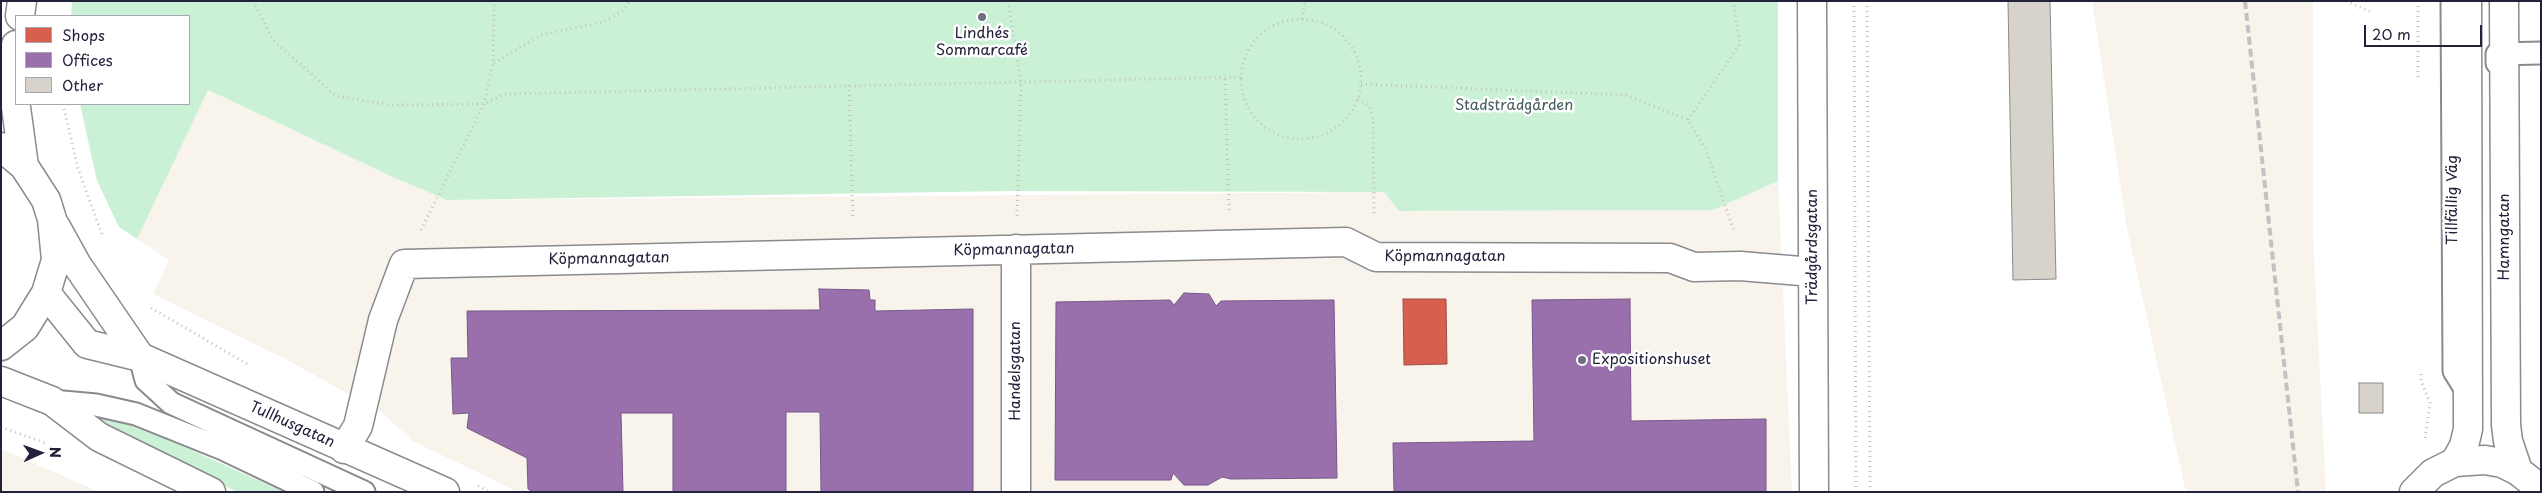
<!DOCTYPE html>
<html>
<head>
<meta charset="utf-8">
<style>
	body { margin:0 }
	#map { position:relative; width:2542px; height:493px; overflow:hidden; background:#fff; font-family:"Playpen Sans",sans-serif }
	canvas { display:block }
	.frame { position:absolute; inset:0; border:2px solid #22223b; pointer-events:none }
	.legend { position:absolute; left:15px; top:15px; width:175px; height:90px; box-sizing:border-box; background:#fff; border:1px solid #a7a7b1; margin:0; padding:6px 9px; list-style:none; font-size:15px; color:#22223b }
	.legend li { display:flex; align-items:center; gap:10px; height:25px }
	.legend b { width:25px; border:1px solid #a7a7b1 }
	.north { position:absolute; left:15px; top:428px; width:50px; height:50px; -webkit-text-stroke:4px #fff; paint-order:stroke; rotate:88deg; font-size:14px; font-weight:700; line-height:20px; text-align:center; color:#22223b }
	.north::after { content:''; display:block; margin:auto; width:18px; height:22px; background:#22223b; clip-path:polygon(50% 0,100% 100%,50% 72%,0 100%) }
	.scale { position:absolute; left:2364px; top:25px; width:118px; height:22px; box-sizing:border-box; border:2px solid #22223b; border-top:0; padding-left:6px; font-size:15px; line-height:18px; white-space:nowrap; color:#22223b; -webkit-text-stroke:4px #fff; paint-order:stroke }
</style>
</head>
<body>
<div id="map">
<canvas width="2542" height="493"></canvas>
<div class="frame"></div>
<ul class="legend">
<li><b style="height:14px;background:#d6604d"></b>Shops</li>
<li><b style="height:14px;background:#9970ab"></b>Offices</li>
<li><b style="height:14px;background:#d8d3ca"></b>Other</li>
</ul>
<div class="north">N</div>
<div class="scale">20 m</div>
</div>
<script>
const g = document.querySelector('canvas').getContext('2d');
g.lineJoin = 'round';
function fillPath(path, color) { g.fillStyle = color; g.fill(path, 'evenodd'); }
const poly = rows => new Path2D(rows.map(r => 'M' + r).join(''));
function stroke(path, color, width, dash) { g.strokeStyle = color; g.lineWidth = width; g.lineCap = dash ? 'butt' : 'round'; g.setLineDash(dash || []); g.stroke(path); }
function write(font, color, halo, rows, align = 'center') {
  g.font = font + ' "Playpen Sans",sans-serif'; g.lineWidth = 5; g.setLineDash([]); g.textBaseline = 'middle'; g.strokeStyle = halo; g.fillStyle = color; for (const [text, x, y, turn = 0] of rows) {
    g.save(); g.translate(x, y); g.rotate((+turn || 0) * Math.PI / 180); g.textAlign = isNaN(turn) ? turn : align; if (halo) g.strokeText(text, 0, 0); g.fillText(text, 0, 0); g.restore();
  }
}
fillPath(poly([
	[2092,1,2313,1,2313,237,2326,492,2186,492,2127,228],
	[207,90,395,178,447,200,1384,192,1400,211,1713,210,1778,181,1792,492,518,492,413,441,380,411,287,360,153,294,169,260,137,239],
	[1,449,100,492,1,492]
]), '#f8f3eb');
fillPath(poly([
	[72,1,1778,1,1778,181,1713,210,1399,211,1384,192,1010,191,447,200,395,178,208,90,137,239,119,227,97,181,80,104,189,104,189,16,71,16],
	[103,416,154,433,284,492,237,492,105,425,99,418]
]), '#caf1d6');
const shops = poly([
	[1403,299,1446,299,1447,364,1404,365,1403,299]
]);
fillPath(shops, '#d6604d');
stroke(shops, '#a04d48', 1);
const offices = poly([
	[819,289,869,290,870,300,875,300,875,311,973,309,973,492,821,492,820,412,786,412,786,492,673,492,673,413,621,413,623,492,533,492,528,489,527,458,467,428,469,413,453,414,451,358,468,358,467,311,820,310,819,289],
	[1184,293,1209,294,1216,306,1221,301,1334,300,1337,478,1231,479,1222,477,1208,485,1184,485,1173,473,1171,480,1055,480,1056,302,1170,300,1174,305,1184,293],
	[1630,299,1631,421,1766,419,1766,492,1394,492,1393,443,1534,441,1532,300,1630,299]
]);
fillPath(offices, '#9970ab');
stroke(offices, '#755989', 1);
const building = poly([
	[2008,1,2050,1,2056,279,2013,280,2008,1],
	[2359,383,2383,383,2383,413,2359,413,2359,383]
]);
fillPath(building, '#d8d3ca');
stroke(building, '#8a8a8f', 1);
const service = poly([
	[2452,1,2454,371,2469,395],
	[2497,63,2497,54,2541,53],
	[140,357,146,380,171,403,364,492],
	[52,401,96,405,136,414,223,449,313,492]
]);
const minor = poly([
	[1812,1,1814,492],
	[344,449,358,426,383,320,404,264,1346,242,1376,257,1670,258,1694,267,1740,266,1813,272],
	[1016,492,1016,249]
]);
const tertiary = poly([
	[2504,1,2506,425,2508,441,2518,471],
	[20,16,22,1],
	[16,45,12,78,24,166],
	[1,147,24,166,46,200,52,219,56,260,46,293,25,327,1,346],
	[56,227,77,265,140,357],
	[46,293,87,344,140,357,445,492],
	[1,381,52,401,99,437,211,492],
	[2455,462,2464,446,2468,429,2467,1],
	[2414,492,2433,473,2455,462,2485,460,2502,463,2518,471,2532,482,2539,492]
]);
stroke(service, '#8a8a8f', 25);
stroke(minor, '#8a8a8f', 31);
stroke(tertiary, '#8a8a8f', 31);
stroke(poly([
	[253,1,273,40,336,96,391,105,484,104,504,94,1241,77],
	[1008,1,1021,83,1017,216],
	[1854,1,1856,492],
	[1867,1,1870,492],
	[2346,1,2371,12],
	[2418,1,2418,81],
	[1302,19,1305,1],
	'1241 79a60 60 0 1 1 120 0a60 60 0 1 1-120 0Z',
	[494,63,541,35,603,22,624,10,630,1],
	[1225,79,1229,211],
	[1361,84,1626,95,1688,120,1705,148,1734,231],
	[849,85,853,220],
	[1358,99,1370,107,1373,120,1374,217],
	[63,104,78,169,103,237],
	[1688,120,1740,44,1733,1],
	[421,230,484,104,493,63,494,1],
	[151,308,249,365],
	[2421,374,2421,381,2430,403,2425,438],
	[1,427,48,444],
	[478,486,490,492]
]), '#c2c2c4', 3, [1, 4]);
stroke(service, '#fff', 21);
stroke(minor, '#fff', 28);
stroke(tertiary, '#fff', 28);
stroke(poly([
	[2245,1,2298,492]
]), '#c2c2c4', 4, [8, 4]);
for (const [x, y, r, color] of [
	[982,17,5,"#6f6f80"],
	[1582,360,5,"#6f6f80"]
]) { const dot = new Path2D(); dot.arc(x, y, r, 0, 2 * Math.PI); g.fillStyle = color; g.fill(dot); stroke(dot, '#fff', 2); }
write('15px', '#22223b', '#fff', [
	["Lindhés",982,34],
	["Sommarcafé",982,51],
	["Expositionshuset",1592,360,"left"]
]);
write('15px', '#475d5f', '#fff', [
	["Stadsträdgården",1514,106]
]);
write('15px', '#22223b', '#fff', [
	["Tillfällig Väg",2453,200,-90],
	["Hamngatan",2505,237,-90],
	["Trädgårdsgatan",1813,247,-90],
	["Köpmannagatan",1014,250,-1],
	["Köpmannagatan",1445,257],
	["Köpmannagatan",609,259,-1],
	["Handelsgatan",1016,371,-90],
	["Tullhusgatan",292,425,24]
]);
</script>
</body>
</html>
